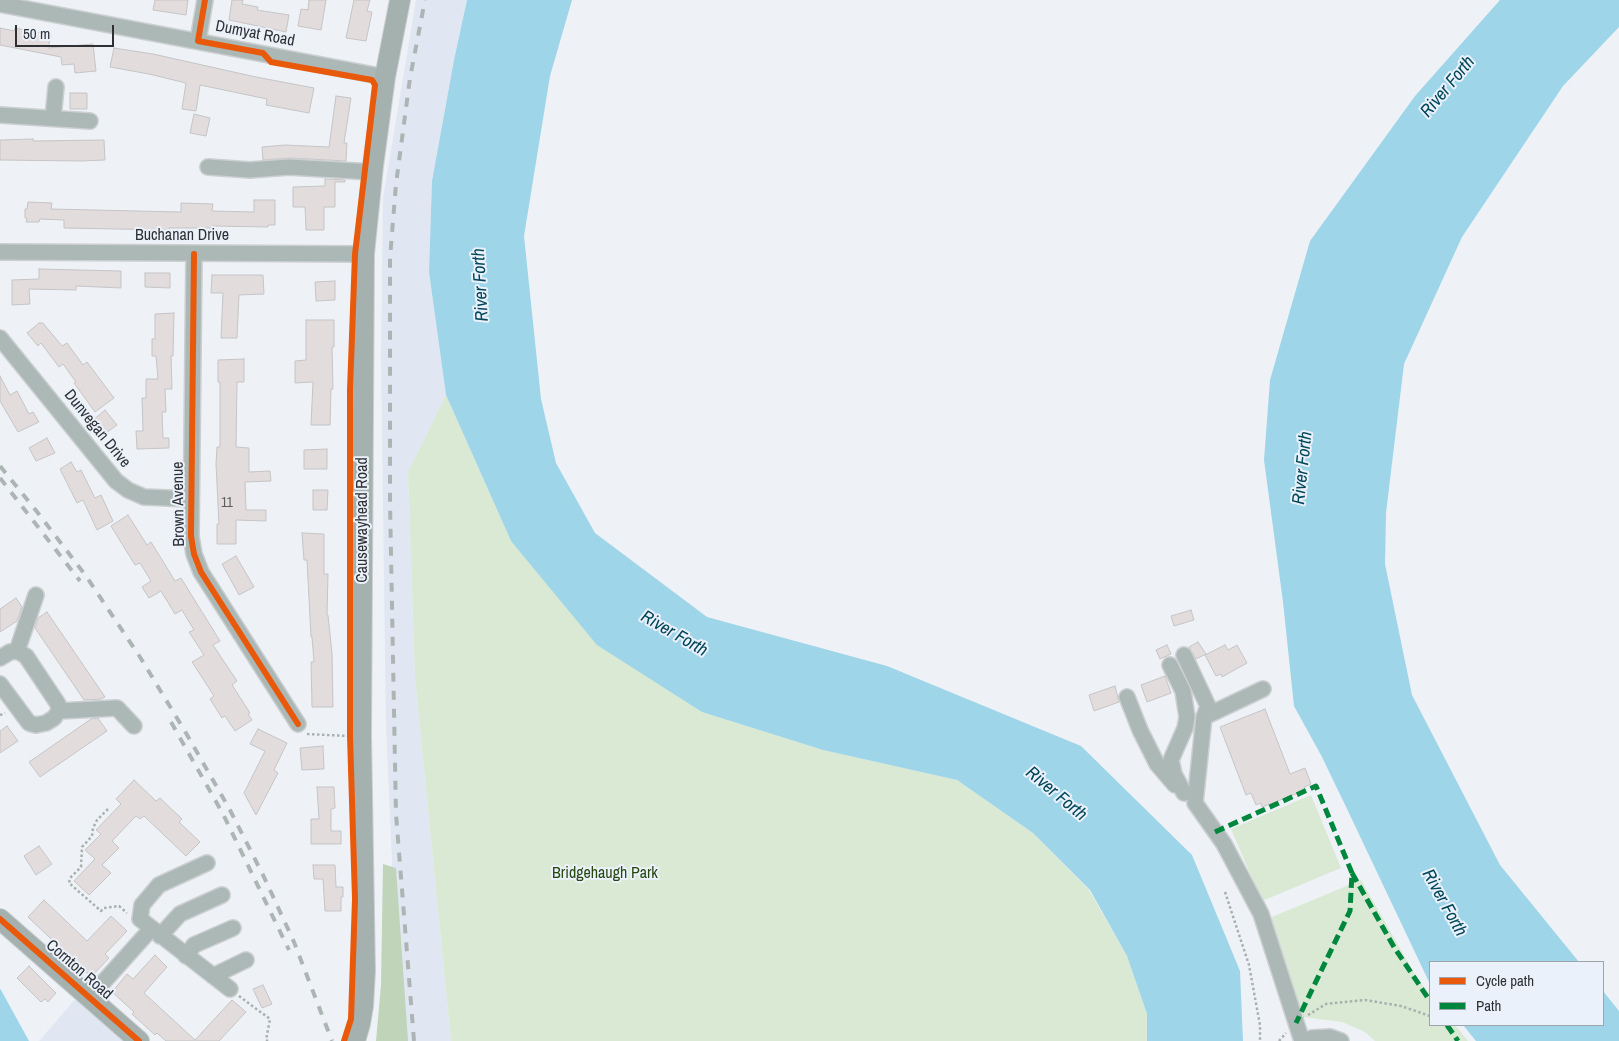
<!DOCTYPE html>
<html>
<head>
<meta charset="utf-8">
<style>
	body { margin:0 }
	#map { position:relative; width:1619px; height:1041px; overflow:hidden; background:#eef2f6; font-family:"Archivo Narrow",sans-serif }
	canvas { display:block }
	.legend { position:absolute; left:1429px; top:961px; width:175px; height:65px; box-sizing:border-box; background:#ebf1fa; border:1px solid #9fa4ab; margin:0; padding:6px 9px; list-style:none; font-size:15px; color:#2e3034 }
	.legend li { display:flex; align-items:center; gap:10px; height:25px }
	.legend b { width:25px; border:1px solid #9fa4ab }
	.scale { position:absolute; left:15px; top:25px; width:99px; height:22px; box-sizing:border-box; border:2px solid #2e3034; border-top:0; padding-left:6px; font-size:15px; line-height:18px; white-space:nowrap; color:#2e3034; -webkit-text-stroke:4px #ebf1fa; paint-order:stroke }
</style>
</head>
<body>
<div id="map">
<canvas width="1619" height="1041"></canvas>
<ul class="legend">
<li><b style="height:6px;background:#e8590c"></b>Cycle path</li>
<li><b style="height:6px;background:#00873e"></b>Path</li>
</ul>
<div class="scale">50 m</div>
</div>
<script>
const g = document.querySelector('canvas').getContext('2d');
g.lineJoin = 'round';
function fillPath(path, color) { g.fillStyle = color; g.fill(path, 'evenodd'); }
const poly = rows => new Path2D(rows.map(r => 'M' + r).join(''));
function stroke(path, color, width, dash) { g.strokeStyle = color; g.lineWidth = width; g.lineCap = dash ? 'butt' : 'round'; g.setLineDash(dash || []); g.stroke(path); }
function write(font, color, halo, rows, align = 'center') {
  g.font = font + ' "Archivo Narrow",sans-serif'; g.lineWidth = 4; g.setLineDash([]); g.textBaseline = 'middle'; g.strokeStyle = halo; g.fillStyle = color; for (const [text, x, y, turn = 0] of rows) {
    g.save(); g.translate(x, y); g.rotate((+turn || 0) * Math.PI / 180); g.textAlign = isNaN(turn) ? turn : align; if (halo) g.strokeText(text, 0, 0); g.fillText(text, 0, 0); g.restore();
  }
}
fillPath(poly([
	[416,0,467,0,454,60,432,181,429,272,446,395,408,472,415,677,451,1041,400,1041,386,728,381,358,383,198],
	[78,996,128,1041,39,1041]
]), '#e0e7f2');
fillPath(poly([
	[446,395,511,541,702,712,823,750,957,780,1033,833,1089,890,1127,956,1147,1014,1147,1041,451,1041,415,677,408,472],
	[1311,795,1341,868,1262,901,1231,829],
	[1361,880,1417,978,1430,995,1430,1025,1455,1025,1468,1041,1375,1041,1365,1032,1342,1022,1294,1016,1267,919]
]), '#d9e9d4');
fillPath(poly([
	[383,864,396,868,408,1041,376,1041,381,985]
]), '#bfd4b8');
fillPath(poly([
	[467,0,572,0,550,76,524,236,541,399,556,463,595,533,707,617,887,666,1081,746,1192,855,1240,971,1243,1041,1147,1041,1147,1014,1127,956,1090,890,1033,833,957,780,823,750,702,712,597,645,511,541,446,395,429,272,432,181,454,60],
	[1500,0,1619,0,1619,27,1563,86,1462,237,1404,364,1386,513,1385,564,1412,695,1500,865,1579,962,1430,962,1430,984,1348,811,1322,757,1294,706,1283,602,1264,460,1270,380,1310,241,1415,96],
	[0,989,1,990,29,1041,0,1041],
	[1603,991,1619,1011,1619,1041,1476,1041,1463,1025,1603,1025]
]), '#9ed5e9');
const building = poly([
	[155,0,188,0,186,15,153,10,155,0],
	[232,0,243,0,242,4,258,7,257,10,289,15,286,32,229,20,232,0],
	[309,0,326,0,321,30,298,26,301,9,308,10,309,0],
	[354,0,370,0,367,11,372,12,366,41,346,38,354,0],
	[0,28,14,31,15,28,51,35,48,48,93,44,96,71,75,73,74,64,62,65,61,57,0,45,0,28],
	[114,48,153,54,256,77,314,88,309,113,266,105,267,99,200,85,196,111,182,109,186,83,149,74,110,67,114,48],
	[70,93,87,93,87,109,70,109,70,93],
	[336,96,351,98,344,143,347,143,346,161,290,158,263,160,262,147,285,145,329,147,336,96],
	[194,114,210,118,206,136,190,133,194,114],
	[33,139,33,141,104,140,105,160,81,161,0,160,0,140,33,139],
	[325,179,345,180,345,182,335,182,335,207,324,207,324,230,306,230,305,207,293,207,293,187,325,186,325,179],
	[254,200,275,200,275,225,268,225,268,227,212,226,212,228,169,228,169,230,64,228,64,220,40,219,39,222,26,222,27,218,25,218,25,209,27,209,28,202,52,203,51,209,181,212,181,203,213,204,212,211,254,212,254,200],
	[39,269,121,271,121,288,76,286,76,290,29,289,30,304,12,305,12,280,39,279,39,269],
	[145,273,170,273,170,288,145,287,145,273],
	[212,275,263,275,264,294,239,295,237,338,221,338,223,293,211,293,212,275],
	[335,281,335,300,316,301,315,282,335,281],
	[174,313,173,356,171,356,172,389,165,389,166,412,162,412,163,438,169,438,169,448,137,449,136,431,143,431,142,398,146,398,146,379,158,379,156,356,152,356,152,339,155,339,155,314,174,313],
	[306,320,334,320,334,347,332,347,333,389,331,389,330,425,311,425,313,382,295,383,295,361,306,360,306,320],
	[39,323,43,323,62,346,67,343,83,365,87,362,114,398,95,412,74,383,76,382,63,364,59,367,41,343,38,346,27,333,39,323],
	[244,359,244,382,237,382,236,447,249,448,249,472,270,471,271,481,245,482,246,510,266,510,266,521,236,520,236,544,217,544,217,524,219,524,216,464,217,447,220,447,220,382,218,382,218,360,244,359],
	[0,376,10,395,17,391,29,414,33,412,39,422,18,432,0,401,0,376],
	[105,410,117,425,103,435,92,421,105,410],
	[47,438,55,453,36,461,29,448,47,438],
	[327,449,327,469,304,469,304,450,327,449],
	[71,462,77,472,81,470,95,498,101,495,113,521,97,530,83,500,77,503,60,469,71,462],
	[313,490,328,490,327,510,313,510,313,490],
	[128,515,147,545,151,542,175,581,181,578,220,641,213,645,237,681,232,685,250,713,248,714,252,720,235,731,225,716,222,718,210,699,214,696,192,662,204,655,189,632,194,630,182,610,175,614,161,591,149,598,142,587,151,581,140,563,135,565,111,526,128,515],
	[302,533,324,534,324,574,328,574,327,615,328,615,332,654,333,707,312,707,311,662,314,662,312,637,311,637,307,560,304,560,302,533],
	[236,556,254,587,239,595,222,564,236,556],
	[16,598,22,607,17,621,0,632,0,609,16,598],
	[1191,610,1194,620,1174,626,1171,616,1191,610],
	[47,612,105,697,101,699,84,700,35,628,38,618,47,612],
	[1198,642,1206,654,1196,659,1189,647,1198,642],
	[1167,645,1171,654,1160,659,1156,650,1167,645],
	[1225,645,1228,650,1237,645,1247,663,1222,677,1221,674,1216,676,1205,655,1225,645],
	[1165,676,1171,693,1147,702,1141,685,1165,676],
	[1115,686,1119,702,1094,711,1089,695,1115,686],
	[1265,709,1290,774,1305,768,1311,784,1304,787,1306,790,1262,807,1261,803,1256,805,1251,793,1246,795,1220,727,1265,709],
	[98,718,107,731,40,777,29,762,91,719,98,718],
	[7,726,18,741,0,753,0,731,7,726],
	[258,729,287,743,274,770,278,773,256,815,244,793,265,751,250,744,258,729],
	[323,746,324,769,302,770,300,748,323,746],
	[134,780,156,801,160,798,182,819,179,822,200,842,186,856,144,816,140,819,136,816,112,841,119,848,102,865,111,873,89,895,74,881,95,859,85,850,101,834,96,830,121,804,116,799,134,780],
	[317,787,334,787,335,808,331,809,331,831,341,831,341,844,311,844,311,819,319,819,317,787],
	[39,846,52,864,36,875,24,856,39,846],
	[313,865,335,865,336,887,343,887,343,897,341,897,341,911,325,911,323,879,314,879,313,865],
	[44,900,87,941,111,916,127,931,105,954,109,958,91,977,28,917,44,900],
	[155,955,167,967,144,993,195,1040,232,1000,246,1012,219,1041,166,1041,157,1033,155,1035,132,1014,134,1012,112,992,127,974,133,979,155,955],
	[29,966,56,993,48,1002,45,999,41,1002,17,978,29,966],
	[263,985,272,1004,262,1008,253,989,263,985]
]);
fillPath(building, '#e2dcdc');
stroke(building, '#c5c4c6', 1);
const minor = poly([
	[0,4,385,77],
	[198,41,205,0],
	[0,115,90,121],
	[53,118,56,87],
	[208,167,250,170,289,167,372,172],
	[0,252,364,254],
	[194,254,191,536,194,554,201,572,298,724],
	[0,338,116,481,128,490,144,497,191,499],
	[17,651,36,595],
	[1184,655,1208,706,1204,717],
	[0,658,10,652,17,651,26,656,58,704,59,711,54,718,46,723,36,725,29,723,0,684],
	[1170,665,1183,691,1187,717,1185,728,1171,760,1174,774,1184,793],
	[1263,689,1204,717,1195,803,1224,844,1261,914,1302,1041],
	[1127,697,1140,730,1157,764,1175,785],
	[59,711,117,708,134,726],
	[207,863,159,885,142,905,140,919,230,989],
	[160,936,180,914,222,895],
	[186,956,194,945,233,928],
	[213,976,246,960],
	[90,997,151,929],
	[1305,1041,1312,1038,1330,1037,1341,1041]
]);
const major = poly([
	[0,919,139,1041],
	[355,1041,360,1024,363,1006,365,971,361,736,364,254,373,166,385,77,400,0]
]);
stroke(minor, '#cccfd2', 18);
stroke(major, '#cccfd2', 22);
stroke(poly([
	[0,715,5,713],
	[307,734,347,736],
	[108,809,97,820,93,828,92,836,82,847,81,867,70,878,69,883,101,911,104,908,119,906,127,913],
	[1225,892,1249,965,1260,1025,1260,1041],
	[239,996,270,1019,266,1040,268,1041],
	[1308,1015,1326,1004,1365,1000,1401,1006,1430,1016],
	[1279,1041,1286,1033]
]), '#a7b0ae', 2.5, [2.5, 2.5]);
stroke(minor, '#acb8b5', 15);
stroke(major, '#a5b1af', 20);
stroke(poly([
	[0,466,38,513,86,576,140,657,186,733,230,810,264,877,294,942,332,1041],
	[0,478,80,581],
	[171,722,223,814,289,950],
	[414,1041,396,814,390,502,390,258,396,184,410,78,425,0]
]), '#adb5b4', 4, [9, 9]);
stroke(poly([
	[1215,832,1316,786,1352,873,1350,911,1296,1023],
	[1352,873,1394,947,1430,1001],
	[1447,1025,1458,1041]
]), '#00873e', 5, [10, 5]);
stroke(poly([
	[205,0,198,41,263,53,271,62,372,80,375,85,355,254,350,390,350,736,355,899,351,1019,344,1041],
	[194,254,191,536,194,554,201,572,298,724],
	[0,919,139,1041]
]), '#e8590c', 6);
write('14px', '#5d5d60', null, [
	["11",227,503]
]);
write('16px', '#2e3034', '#ebf1fa', [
	["Dumyat Road",255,34,11],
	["Buchanan Drive",182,236],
	["Dunvegan Drive",97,429,51],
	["Brown Avenue",179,504,-91],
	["Causewayhead Road",363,520,-90],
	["Cornton Road",79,970,41]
]);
write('16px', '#26470d', '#ebf1fa', [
	["Bridgehaugh Park",605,874]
]);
write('italic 18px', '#01475a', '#ebf1fa', [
	["River Forth",1448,87,-50],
	["River Forth",481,285,-93],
	["River Forth",1303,468,-84],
	["River Forth",674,634,30],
	["River Forth",1056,794,40],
	["River Forth",1444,903,61]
]);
</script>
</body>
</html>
